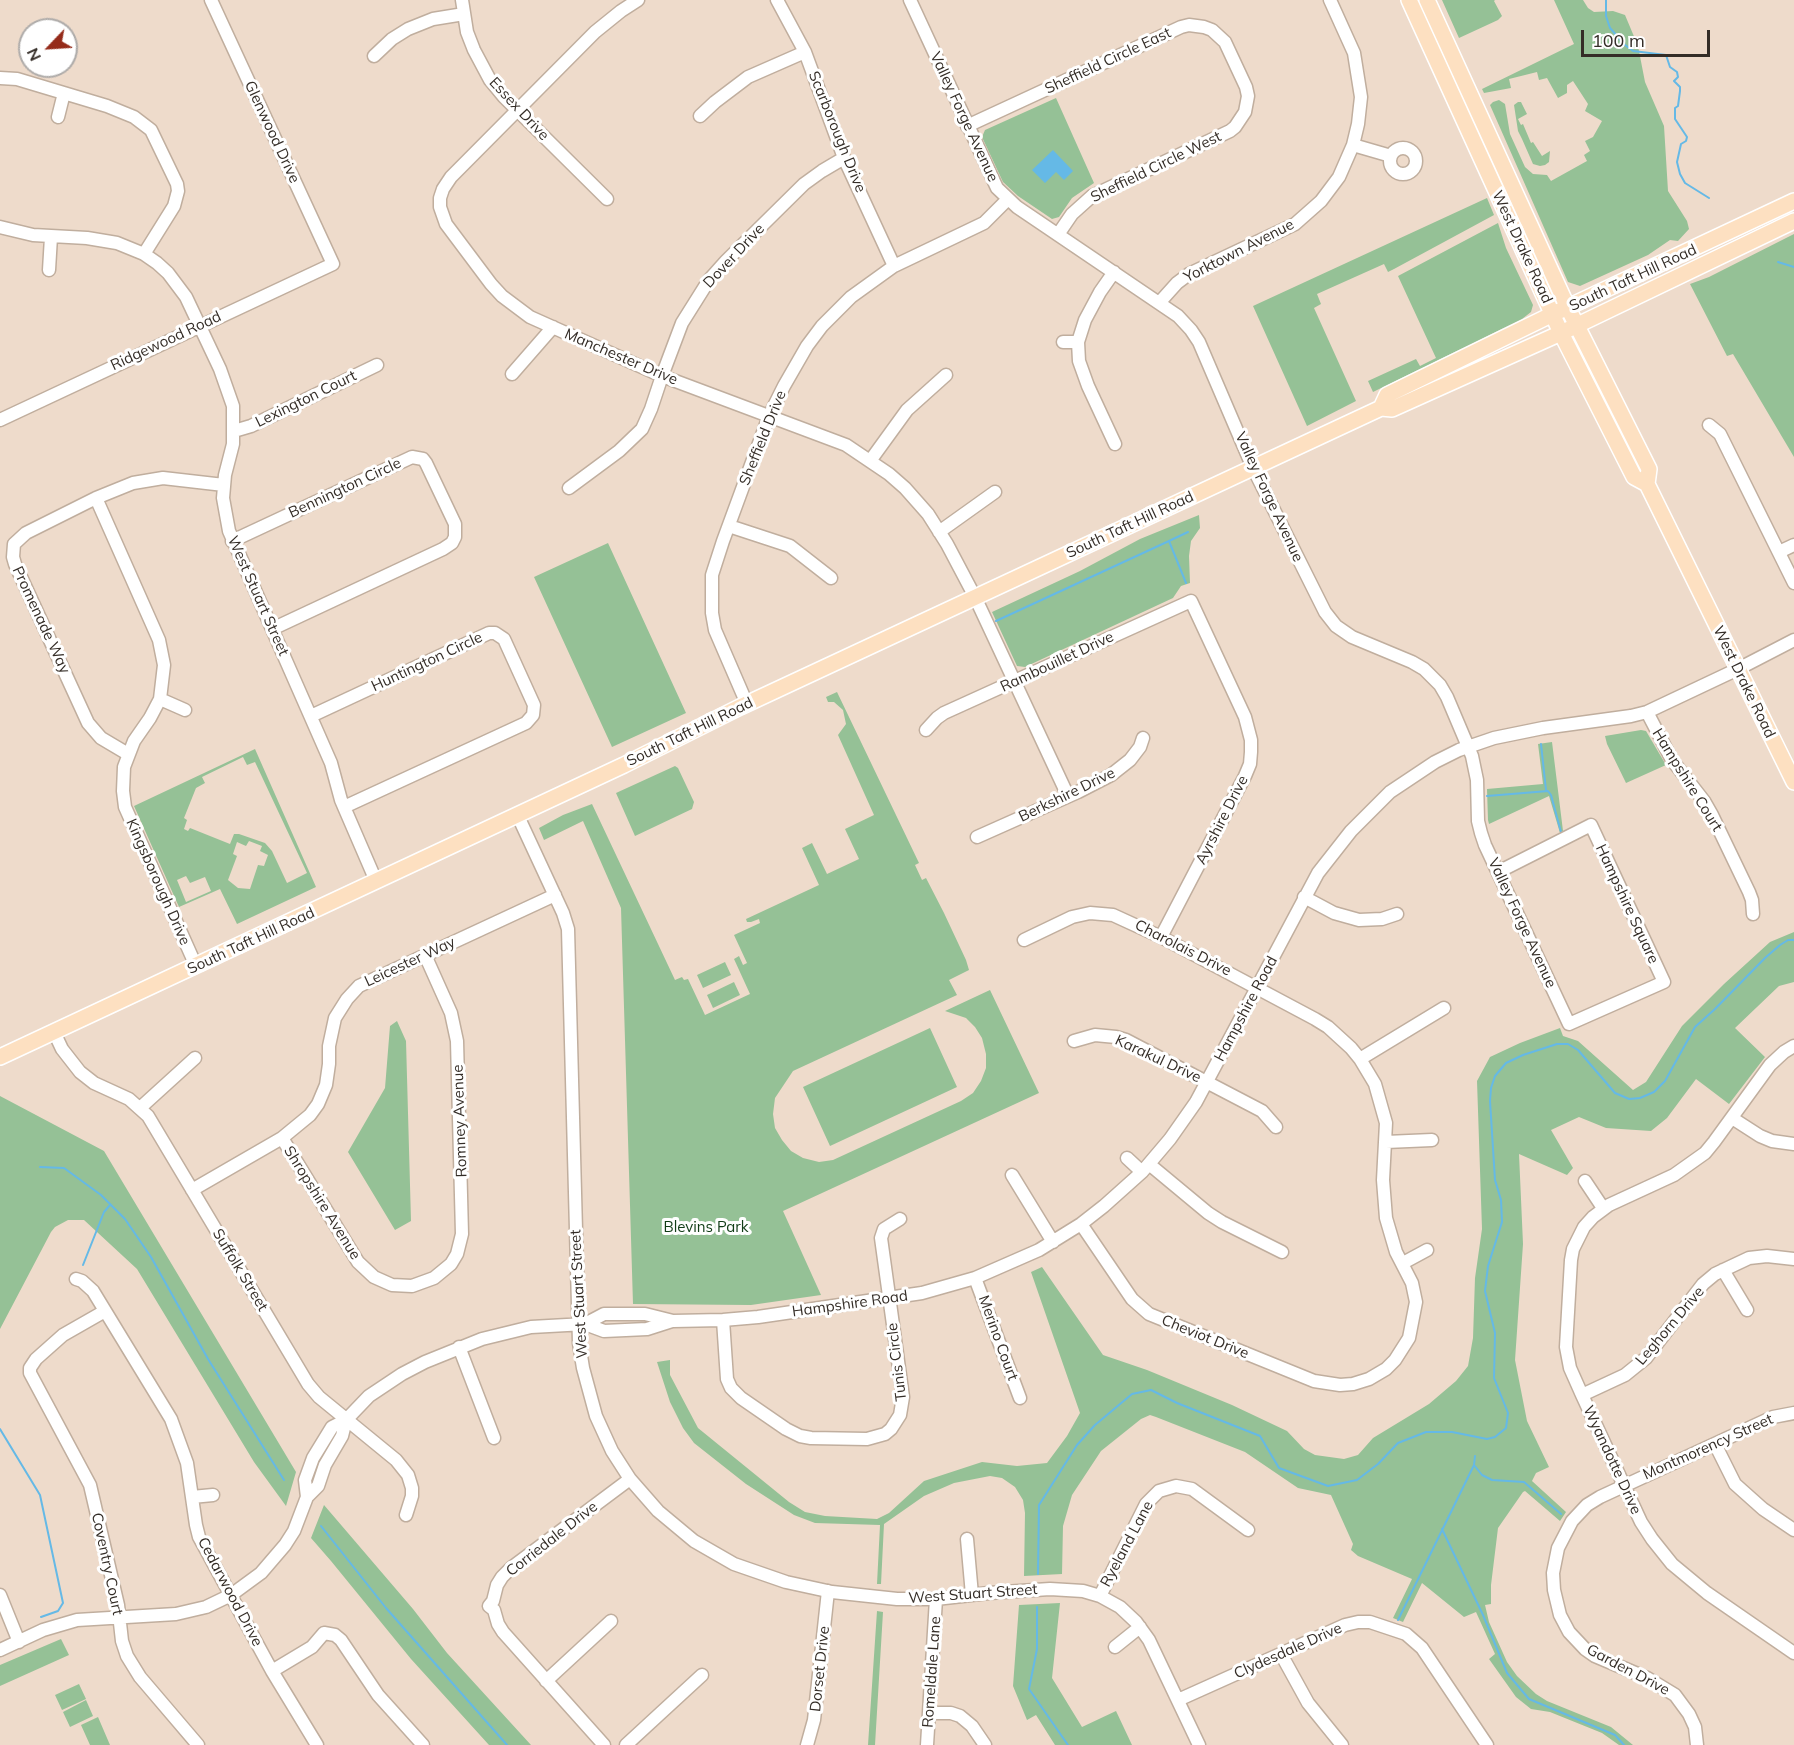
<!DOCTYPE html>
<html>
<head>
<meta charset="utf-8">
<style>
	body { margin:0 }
	#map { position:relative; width:1794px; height:1745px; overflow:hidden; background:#eedbcb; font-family:Mulish,sans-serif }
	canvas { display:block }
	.north { position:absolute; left:18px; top:18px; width:60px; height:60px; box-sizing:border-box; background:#fff; border:2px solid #aeaba9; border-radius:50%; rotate:245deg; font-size:16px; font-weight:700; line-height:24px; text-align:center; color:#342d27 }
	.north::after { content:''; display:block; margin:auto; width:21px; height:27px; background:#952b1a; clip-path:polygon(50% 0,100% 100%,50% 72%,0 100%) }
	.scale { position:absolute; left:1581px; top:30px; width:129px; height:27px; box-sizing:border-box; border:3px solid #342d27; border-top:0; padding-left:8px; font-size:18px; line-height:21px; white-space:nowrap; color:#342d27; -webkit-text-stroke:4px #fff; paint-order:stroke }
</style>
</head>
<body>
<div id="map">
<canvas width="1794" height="1745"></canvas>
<div class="north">N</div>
<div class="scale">100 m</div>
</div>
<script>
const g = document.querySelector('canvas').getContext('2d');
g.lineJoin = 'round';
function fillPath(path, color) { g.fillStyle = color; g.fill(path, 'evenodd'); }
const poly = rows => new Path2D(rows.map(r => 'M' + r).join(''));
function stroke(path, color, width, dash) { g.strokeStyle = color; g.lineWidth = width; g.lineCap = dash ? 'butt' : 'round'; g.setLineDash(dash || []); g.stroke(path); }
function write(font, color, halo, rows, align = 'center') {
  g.font = font + ' Mulish,sans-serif'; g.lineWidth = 6; g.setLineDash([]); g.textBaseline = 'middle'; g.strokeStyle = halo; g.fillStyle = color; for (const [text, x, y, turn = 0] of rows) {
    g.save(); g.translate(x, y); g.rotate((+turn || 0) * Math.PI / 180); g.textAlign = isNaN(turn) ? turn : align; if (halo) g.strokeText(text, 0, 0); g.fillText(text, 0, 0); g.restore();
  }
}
fillPath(poly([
	[1442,0,1495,0,1494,1,1502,16,1498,20,1459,38],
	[1554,0,1583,0,1588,8,1594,12,1613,11,1625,15,1638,46,1645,82,1664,126,1668,191,1687,221,1689,229,1678,241,1670,240,1648,255,1580,286,1568,282,1490,105,1493,102,1499,100,1505,104,1510,134,1525,167,1533,174,1547,175,1551,181,1587,161,1584,155,1590,151,1585,141,1593,137,1602,121,1585,111,1588,104,1573,81,1567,85,1567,93,1558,98,1547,78,1539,80,1537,72,1509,79,1511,88,1484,93,1482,89,1574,44],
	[1056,98,1094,183,1072,198,1059,217,1052,219,1018,196,1003,182,982,137,985,130],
	[1518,102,1521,102,1527,114,1518,119,1521,125,1523,124,1531,143,1533,142,1542,156,1550,151,1549,162,1545,165,1540,166,1533,164,1522,139,1518,131,1514,105],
	[1487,198,1494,215,1394,269,1388,272,1384,264,1317,294,1321,304,1314,308,1356,401,1307,426,1253,306],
	[1498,223,1506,248,1533,305,1531,312,1522,319,1373,392,1368,381,1416,359,1420,366,1436,358,1398,276],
	[1794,234,1794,457,1733,354,1727,356,1690,284,1709,277],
	[1199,515,1200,528,1191,541,1189,556,1190,583,1181,586,1173,598,1025,667,1017,666,992,612,1080,571,1140,539],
	[608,543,686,713,612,747,534,577],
	[837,692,919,863,915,865,922,880,926,878,944,913,966,960,969,970,949,980,957,995,793,1071,775,1098,773,1114,775,1128,782,1140,791,1151,803,1158,819,1162,833,1160,961,1101,973,1093,981,1081,986,1068,986,1054,982,1038,975,1027,966,1018,945,1011,990,990,1039,1093,783,1211,821,1295,751,1305,633,1304,621,908,583,821,544,840,539,828,563,815,592,804,675,980,682,977,684,980,688,979,705,1015,750,994,734,959,739,956,743,965,747,963,734,935,760,923,759,919,751,922,747,922,746,919,819,885,802,848,812,843,827,874,859,859,845,829,874,815,838,735,846,724,843,710,834,702,828,702,826,697],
	[1641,730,1646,731,1666,765,1626,783,1607,744,1605,736],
	[1552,742,1563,831,1560,833,1549,796,1489,824,1488,820,1487,789,1543,784,1538,744],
	[255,749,316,887,237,924,220,889,179,907,134,806],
	[243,757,247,765,255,762,307,873,287,883,272,851,265,843,239,834,234,834,230,844,190,828,188,831,184,829,187,820,184,818,196,788,205,783,202,777],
	[249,841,262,846,260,851,268,855,264,866,258,865,250,889,238,888,228,880,237,856,233,854,237,842,246,846],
	[186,876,190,883,205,877,211,891,186,902,177,880],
	[675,766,678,768,694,802,692,809,635,836,616,793],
	[1794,932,1794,982,1779,986,1735,1028,1765,1057,1729,1104,1696,1079,1667,1118,1651,1131,1606,1128,1579,1117,1551,1130,1573,1168,1567,1175,1519,1154,1523,1244,1515,1360,1527,1421,1549,1467,1536,1473,1532,1481,1566,1512,1560,1521,1525,1491,1523,1492,1498,1528,1491,1585,1491,1604,1485,1605,1489,1622,1507,1662,1517,1676,1536,1694,1547,1701,1611,1727,1633,1745,1619,1745,1602,1733,1550,1712,1531,1709,1516,1697,1489,1659,1495,1654,1476,1612,1464,1617,1422,1583,1403,1622,1393,1618,1412,1579,1358,1556,1351,1550,1353,1544,1331,1495,1298,1488,1245,1452,1156,1417,1150,1415,1141,1419,1101,1451,1072,1495,1063,1526,1062,1574,1024,1576,1025,1513,1023,1500,1015,1487,1002,1478,990,1476,954,1483,924,1496,884,1524,881,1584,877,1584,880,1525,815,1523,794,1515,746,1484,694,1443,683,1428,670,1402,657,1362,670,1360,670,1375,698,1428,789,1502,805,1512,825,1516,877,1519,889,1513,924,1481,982,1462,1017,1466,1047,1463,1067,1436,1080,1413,1031,1272,1042,1267,1103,1355,1147,1370,1232,1405,1287,1431,1304,1449,1315,1455,1344,1459,1358,1455,1373,1438,1429,1404,1456,1381,1468,1366,1473,1338,1475,1278,1482,1229,1477,1081,1490,1057,1520,1043,1560,1028,1563,1036,1578,1041,1633,1090,1646,1082,1682,1026,1724,984,1770,942],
	[725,962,731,975,703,988,697,975],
	[734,982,740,995,713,1008,707,995],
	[397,1021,406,1041,411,1221,395,1230,348,1152,385,1088,390,1026],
	[930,1028,957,1087,830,1146,803,1087],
	[0,1096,104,1151,296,1472,286,1506,254,1462,137,1269,84,1220,68,1220,55,1227,51,1232,0,1329],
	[324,1505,413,1609,447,1653,531,1745,489,1745,411,1659,331,1561,311,1538],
	[1060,1603,1052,1678,1082,1727,1116,1711,1132,1745,1055,1745,1036,1715,1027,1720,1013,1686,1019,1605],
	[877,1611,883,1612,875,1745,868,1745],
	[61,1639,69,1655,0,1686,0,1665],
	[79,1684,86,1699,62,1710,55,1695],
	[86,1700,93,1716,70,1727,63,1712],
	[98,1717,110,1745,90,1745,81,1725]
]), '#95c196');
fillPath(poly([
	[1053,150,1073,171,1064,180,1056,172,1045,183,1032,170]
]), '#65b9e6');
stroke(poly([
	[1606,0,1606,16,1610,28,1625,45,1633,51,1666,55,1670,67,1677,72,1678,77,1674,81,1680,87,1680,91,1678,106,1675,108,1675,119,1687,137,1686,141,1681,144,1677,162,1680,174,1685,183,1709,198],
	[1778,262,1794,267],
	[1186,583,1169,541,1188,532],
	[996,621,1169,541],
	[1541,744,1546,790],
	[1487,796,1548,791,1551,795,1561,832],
	[40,1167,64,1168,101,1195,125,1219,151,1257,208,1359,284,1480],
	[83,1265,104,1212,110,1205],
	[0,1429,40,1495,63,1603,58,1611,41,1617],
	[1474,1465,1482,1475,1492,1480,1524,1482,1561,1514],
	[321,1526,386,1608,507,1745],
	[1442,1529,1483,1615,1507,1673,1529,1699,1615,1735,1624,1745],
	[1038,1574,1039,1505,1077,1445,1095,1425,1132,1394,1151,1390,1177,1403,1260,1436,1279,1468,1328,1486,1357,1480,1378,1464,1398,1443,1426,1432,1452,1432,1487,1439,1495,1437,1506,1428,1508,1413,1494,1378,1495,1333,1485,1291,1488,1266,1502,1222,1501,1200,1495,1180,1490,1101,1491,1088,1495,1076,1506,1063,1523,1055,1557,1044,1568,1044,1578,1050,1615,1093,1629,1099,1640,1098,1654,1092,1665,1081,1695,1027,1715,1009,1765,958,1780,945,1788,940,1794,940],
	[1037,1607,1037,1649,1029,1689,1068,1745],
	[1398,1620,1474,1465,1475,1456]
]), '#65b9e6', 2);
const minor = poly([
	[462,0,467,32,474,50,490,80,504,97,607,199],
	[638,0,621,11,595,32,451,177,443,189,440,198,440,207,446,224,491,284,502,296,530,317,662,376,846,445,889,474,905,488,928,514,947,544,975,597,1068,796],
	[777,0,805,52,844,158,894,266],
	[910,0,997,188,1017,207,1178,316,1191,330,1199,342,1253,468,1325,612,1336,626,1352,637,1412,662,1424,669,1440,685,1447,697,1472,756,1477,780,1478,821,1481,833,1485,845,1569,1024,1664,982,1591,825,1498,872],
	[374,56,392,39,408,29,433,19,464,14],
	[0,78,17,79,107,106,134,117,151,130,177,184,178,191,174,206,144,254],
	[700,116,715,102,748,77,805,52],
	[58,117,64,93],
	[967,126,1181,27,1189,25,1204,27,1212,30,1225,42,1246,87,1248,96,1245,112,1235,127,1230,131,1092,196,1072,214,1059,233],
	[1353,145,1391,156],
	'1390 161a13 13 0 1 1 26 0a13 13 0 1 1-26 0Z',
	[0,227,33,235,87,238,117,243,144,254,157,263,168,273,186,297,220,369,233,406,233,444,225,475,223,498,229,531,331,763,341,800,376,881],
	[49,270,51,237],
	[1114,272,1100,292,1085,320,1078,342,1079,361,1088,386,1115,444],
	[1159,303,1177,283,1189,274,1295,224,1321,201,1339,177,1353,145,1358,124,1361,97,1354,53,1330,0],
	[1063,342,1078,342],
	[512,374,553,327],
	[0,420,333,264,211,0],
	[1709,425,1720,434,1794,583],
	[234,431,251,426,377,365],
	[870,461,907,410,946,375],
	[569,488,619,451,642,429,651,409,662,376,682,323,709,280,726,261,804,184,822,171,844,158],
	[96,498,159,640,164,665,160,699,150,718,134,741,124,767,123,791,125,807,196,966],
	[729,526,790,546,831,578],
	[939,532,995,492],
	[232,541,412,457,423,459,426,463,455,524,455,537,452,543,443,549,272,629],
	[1779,552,1794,545],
	[160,699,185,710],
	[747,704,715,630,712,613,712,575,723,541,769,416,784,386,807,346,822,326,851,297,894,266,984,223,1007,200],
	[1647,712,1672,760,1704,801,1712,815,1749,892,1752,900,1753,914],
	[311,716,489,633,495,633,504,639,534,705,533,715,526,723,344,807],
	[926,730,937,718,944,713,1191,601,1245,717,1251,740,1251,752,1250,764,1245,776,1161,937],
	[128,754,101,738,88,723,15,564,13,557,14,544,26,533,96,498,133,483,163,478,224,485],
	[517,814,563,913,568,929,579,1343,583,1368,596,1416,612,1451,630,1479,658,1511,694,1541,734,1564,786,1582,832,1592,897,1599,936,1599,989,1593,1050,1589,1083,1591,1100,1596,1120,1607,1136,1622,1149,1640,1199,1745],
	[977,837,1078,792,1111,775,1130,760,1140,747,1143,738],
	[1304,897,1334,913,1359,920,1382,919,1397,914],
	[1024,940,1072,917,1090,913,1113,915,1161,937,1315,1019,1328,1027,1351,1048,1360,1059,1375,1084,1386,1123,1383,1180,1386,1218,1396,1252,1412,1283,1416,1302,1409,1338,1395,1360,1386,1369,1369,1379,1353,1384,1340,1385,1314,1381,1149,1314,1132,1299,1081,1224],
	[54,1032,62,1049,80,1072,94,1083,129,1099,148,1116,308,1384,319,1397,396,1460,408,1475,412,1488,412,1496,406,1515],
	[1074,1041,1095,1035,1116,1037,1126,1040,1262,1111,1276,1127],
	[1794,1046,1784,1052,1770,1065,1714,1142,1705,1153,1674,1175,1609,1205,1593,1217,1584,1227,1573,1249,1571,1260,1566,1347,1570,1368,1582,1395,1641,1522,1652,1539,1672,1564,1707,1593,1794,1653],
	[1360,1059,1444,1008],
	[140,1108,195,1058],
	[1732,1118,1760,1136,1772,1141,1794,1144],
	[282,1138,358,1262,374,1277,392,1285,412,1286,434,1278,451,1264,457,1254,462,1234,457,1041,451,1013,425,955],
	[1386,1142,1432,1140],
	[1127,1158,1142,1172],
	[1149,1164,1208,1213,1222,1222,1282,1252],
	[1012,1175,1053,1242],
	[1585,1181,1603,1208],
	[192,1190,282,1138,310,1115,318,1104,326,1085,329,1064,329,1046,335,1018,347,999,359,986,555,895],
	[1403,1263,1427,1250],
	[1723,1270,1747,1310],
	[975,1278,1020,1398],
	[76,1279,82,1281,93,1291,171,1419,187,1463,196,1525,199,1537,272,1671,317,1745],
	[105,1311,63,1335,36,1359,30,1368,30,1373,90,1485,118,1605,122,1641,127,1656,140,1677,198,1745],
	[723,1320,727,1379,731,1388,741,1398,786,1429,800,1436,811,1438,867,1439,885,1434,891,1429,900,1415,903,1397,881,1238,884,1229,900,1219],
	[585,1324,604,1331,647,1329,672,1321],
	[459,1347,494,1438],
	[1582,1395,1625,1375,1646,1358,1703,1284,1715,1274,1749,1258,1767,1256,1794,1259],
	[1715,1444,1735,1484,1763,1509,1794,1530],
	[192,1497,213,1495],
	[307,1497,305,1480,313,1458,332,1427,346,1420,369,1396,402,1374,425,1362,482,1339,531,1327,585,1324,604,1314,645,1314,673,1321,723,1320,758,1317,922,1293,975,1278,1039,1250,1081,1224,1104,1206,1142,1172,1170,1139,1196,1102,1318,873,1351,831,1390,792,1435,762,1459,750,1494,738,1543,728,1631,716,1647,712,1738,669,1794,640],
	[967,1539,972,1595],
	[0,1595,19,1642],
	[1100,1596,1146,1504,1159,1491,1176,1486,1192,1489,1248,1530],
	[1115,1647,1140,1627],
	[0,1650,43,1630,77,1620,176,1614,206,1607,231,1595,261,1573,285,1545,294,1531,307,1497,318,1486,325,1465,342,1436,346,1420],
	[1281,1654,1308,1703,1342,1745],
	[272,1671,312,1647,324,1633,335,1635,341,1640,378,1695,423,1745],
	[546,1681,611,1621],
	[1178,1700,1345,1625,1358,1622,1370,1622,1406,1634,1422,1648,1487,1745],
	[929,1713,951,1713,960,1716,972,1726,985,1745],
	[604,1745,503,1632,498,1624,494,1610,489,1606,493,1601,497,1585,502,1577,511,1568,630,1479],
	[626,1745,702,1675],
	[807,1745,814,1720,828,1591],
	[927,1745,936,1599],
	[1697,1745,1695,1727,1689,1714,1675,1695,1647,1678,1595,1656,1585,1649,1569,1632,1560,1615,1554,1590,1553,1573,1558,1548,1572,1521,1587,1505,1600,1497,1773,1417,1794,1413]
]);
const major = poly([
	[1409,0,1561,333,1634,477,1647,484],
	[1427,0,1568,308,1649,469,1647,484,1794,782],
	[1381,408,1387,395,1553,314,1794,201],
	[0,1057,624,765,740,707,1381,408,1392,409,1561,333,1794,221]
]);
stroke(minor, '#c0ae9e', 15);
stroke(major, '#fff', 18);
stroke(minor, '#fff', 12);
stroke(major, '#fde0c1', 15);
write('15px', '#342d27', '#fff', [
	["Sheffield Circle East",1108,61,-25],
	["Essex Drive",519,109,47],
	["Valley Forge Avenue",964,117,65],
	["Glenwood Drive",272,132,65],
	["Scarborough Drive",837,132,68],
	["Sheffield Circle West",1156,167,-26],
	["West Drake Road",1522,247,65],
	["Yorktown Avenue",1239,251,-27],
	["Dover Drive",734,256,-47],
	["South Taft Hill Road",1633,278,-25],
	["Ridgewood Road",166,341,-25],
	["Manchester Drive",621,357,23],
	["Lexington Court",306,399,-26],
	["Sheffield Drive",763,438,-68],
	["Bennington Circle",345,488,-25],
	["Valley Forge Avenue",1269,497,65],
	["South Taft Hill Road",1130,525,-25],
	["West Stuart Street",258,596,66],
	["Promenade Way",41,620,65],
	["Huntington Circle",427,662,-25],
	["Rambouillet Drive",1057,662,-25],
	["West Drake Road",1744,682,64],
	["South Taft Hill Road",690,732,-26],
	["Hampshire Court",1687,780,58],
	["Berkshire Drive",1067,795,-26],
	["Ayrshire Drive",1222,820,-63],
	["Kingsborough Drive",158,882,66],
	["Hampshire Square",1627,904,65],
	["Valley Forge Avenue",1522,923,65],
	["South Taft Hill Road",251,941,-25],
	["Charolais Drive",1183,948,27],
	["Leicester Way",410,962,-25],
	["Hampshire Road",1246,1009,-62],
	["Karakul Drive",1158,1059,25],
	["Romney Avenue",460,1121,-92],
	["Shropshire Avenue",322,1203,58],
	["Suffolk Street",240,1270,59],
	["West Stuart Street",579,1294,-93],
	["Hampshire Road",850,1304,-8],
	["Leghorn Drive",1670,1326,-50],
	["Cheviot Drive",1205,1337,22],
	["Merino Court",998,1338,70],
	["Tunis Circle",897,1362,-97],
	["Montmorency Street",1708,1447,-24],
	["Wyandotte Drive",1612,1460,65],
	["Corriedale Drive",552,1539,-38],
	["Ryeland Lane",1127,1544,-62],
	["Coventry Court",107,1564,78],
	["Cedarwood Drive",230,1592,62],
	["West Stuart Street",973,1594,-4],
	["Clydesdale Drive",1288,1651,-24],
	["Dorset Drive",820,1669,-84],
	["Garden Drive",1628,1670,28],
	["Romeldale Lane",932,1672,-86]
]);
write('15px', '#103c15', '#fff', [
	["Blevins Park",706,1227]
]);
</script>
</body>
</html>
